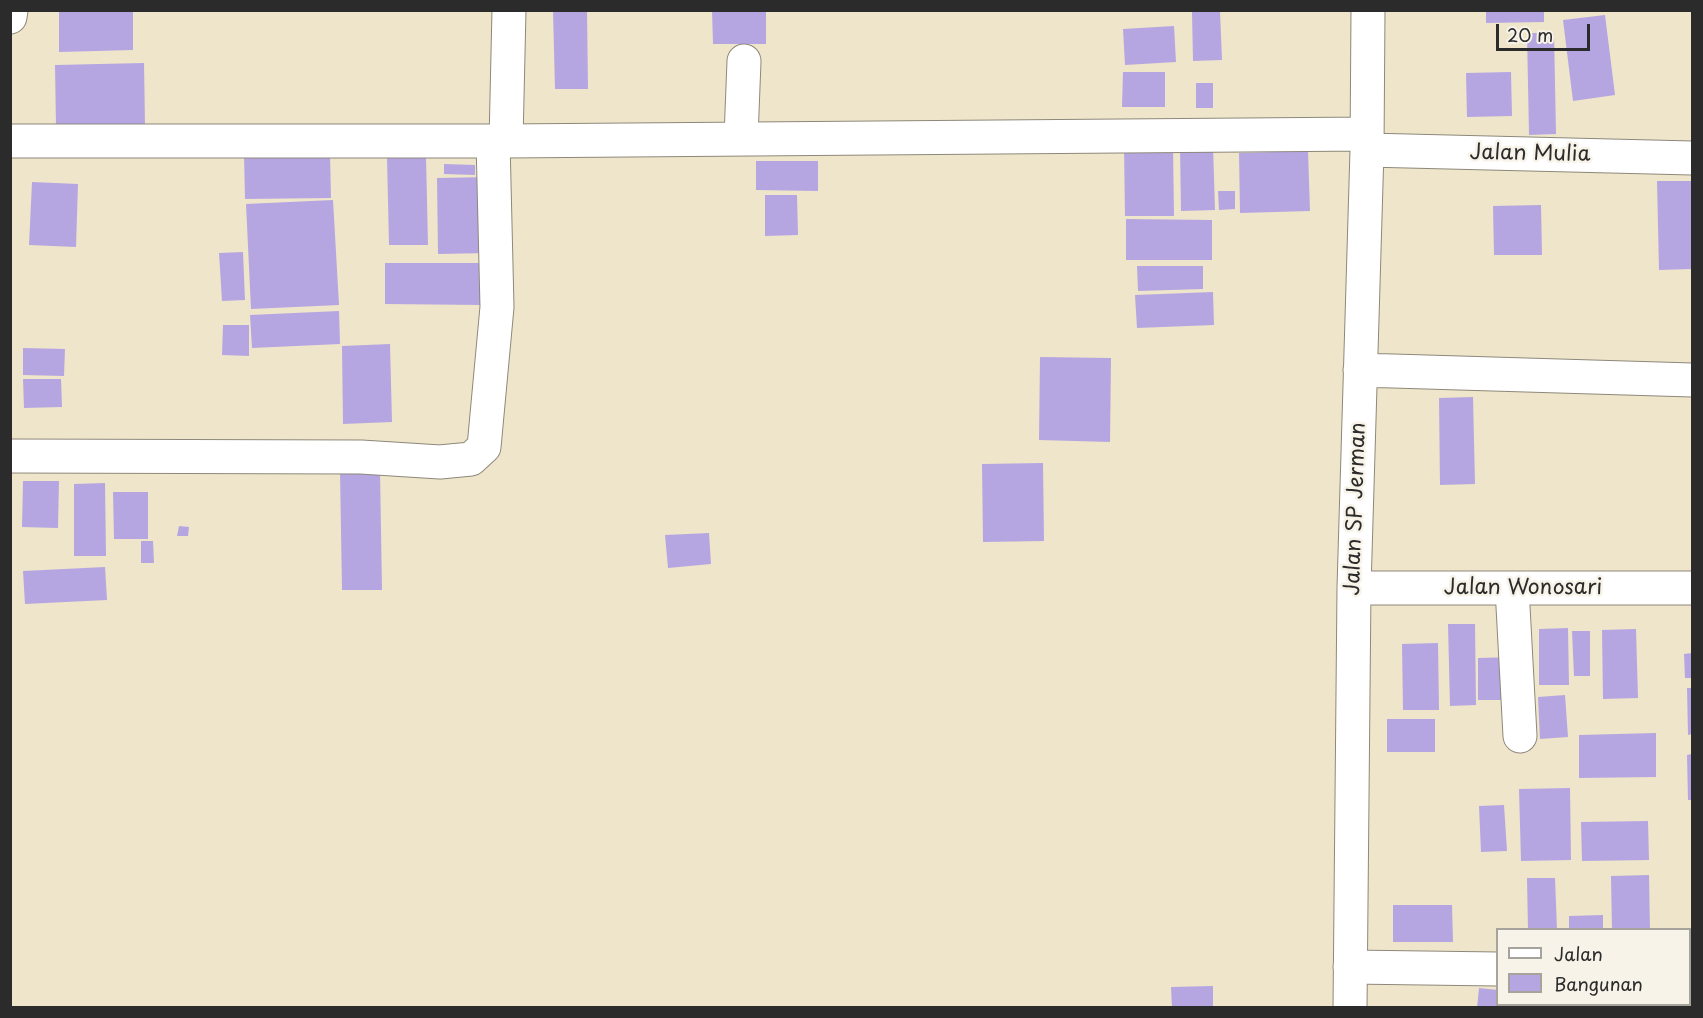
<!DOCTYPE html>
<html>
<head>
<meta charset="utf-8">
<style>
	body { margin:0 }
	#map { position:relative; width:1703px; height:1018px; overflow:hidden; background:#efe5ca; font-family:"Playpen Sans",sans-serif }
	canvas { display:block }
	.frame { position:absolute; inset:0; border:12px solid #2b2b2b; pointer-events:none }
	.legend { position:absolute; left:1496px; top:928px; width:195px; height:78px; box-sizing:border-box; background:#f7f3e8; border:2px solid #a5a39c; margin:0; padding:8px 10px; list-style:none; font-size:18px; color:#2b2b2b }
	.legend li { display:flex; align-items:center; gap:12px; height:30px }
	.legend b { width:30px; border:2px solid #a5a39c }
	.scale { position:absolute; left:1496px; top:24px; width:94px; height:27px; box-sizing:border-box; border:3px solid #2b2b2b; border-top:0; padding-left:8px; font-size:18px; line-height:21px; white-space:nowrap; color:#2b2b2b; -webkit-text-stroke:4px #f7f3e8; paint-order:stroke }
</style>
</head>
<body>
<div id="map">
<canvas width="1703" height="1018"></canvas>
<div class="frame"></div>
<ul class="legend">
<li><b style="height:8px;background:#fff"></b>Jalan</li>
<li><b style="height:16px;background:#b5a6e2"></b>Bangunan</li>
</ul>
<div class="scale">20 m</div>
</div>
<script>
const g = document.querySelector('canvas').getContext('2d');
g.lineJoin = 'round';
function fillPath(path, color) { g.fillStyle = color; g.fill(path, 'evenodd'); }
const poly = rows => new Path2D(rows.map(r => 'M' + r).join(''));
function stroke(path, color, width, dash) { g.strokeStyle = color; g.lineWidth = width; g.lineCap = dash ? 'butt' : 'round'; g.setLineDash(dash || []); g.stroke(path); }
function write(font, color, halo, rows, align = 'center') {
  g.font = font + ' "Playpen Sans",sans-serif'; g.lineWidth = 5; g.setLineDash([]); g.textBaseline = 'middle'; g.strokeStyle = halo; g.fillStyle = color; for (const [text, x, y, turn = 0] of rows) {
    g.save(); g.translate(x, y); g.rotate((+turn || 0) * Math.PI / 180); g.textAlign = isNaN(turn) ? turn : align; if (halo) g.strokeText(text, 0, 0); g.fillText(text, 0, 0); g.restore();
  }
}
fillPath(poly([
	[59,10,133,10,133,50,59,52],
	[553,10,587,10,588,89,555,89],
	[712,10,766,10,766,44,713,44],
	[1486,10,1544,10,1544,22,1486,23],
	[1220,11,1222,60,1193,61,1192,12],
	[1605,15,1615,95,1573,101,1563,20],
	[1174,26,1176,62,1125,65,1123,29],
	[1527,33,1554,33,1556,134,1529,135],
	[144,63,145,125,56,126,55,65],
	[1123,72,1165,72,1165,107,1122,107],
	[1511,72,1512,116,1467,117,1466,73],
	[1196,83,1213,83,1213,108,1196,108],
	[1173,146,1174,216,1125,216,1124,147],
	[1213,146,1215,210,1181,211,1180,147],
	[1308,151,1310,211,1240,213,1239,153],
	[330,153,331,198,245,199,244,155],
	[426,156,428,245,389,245,387,157],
	[756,161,818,161,818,191,756,190],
	[444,164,475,165,475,175,444,174],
	[490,177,491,253,438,254,437,178],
	[1657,181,1692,181,1692,269,1659,270],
	[32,182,78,184,76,247,29,245],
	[1218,191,1235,191,1235,209,1219,210],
	[765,195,797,195,798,235,765,236],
	[333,200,339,305,251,309,246,204],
	[1541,205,1542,255,1494,255,1493,206],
	[1126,219,1212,220,1212,260,1126,260],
	[243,252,245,300,222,301,219,253],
	[385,263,483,263,482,305,385,304],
	[1137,266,1203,266,1203,289,1138,291],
	[1213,292,1214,325,1137,328,1135,295],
	[339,311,340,344,252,348,250,315],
	[223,325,249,325,249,356,222,355],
	[390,344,392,422,343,424,342,346],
	[23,348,65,349,64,376,23,375],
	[1040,357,1111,358,1110,442,1039,440],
	[23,379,61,379,62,407,24,408],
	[1473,397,1475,484,1440,485,1439,398],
	[1043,463,1044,541,983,542,982,464],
	[380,470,382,590,342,590,340,471],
	[23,481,59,481,58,528,22,527],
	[105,483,106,556,74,556,74,484],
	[113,492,148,492,148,539,114,539],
	[179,526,189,527,188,536,177,536],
	[709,533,711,564,668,568,665,535],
	[141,541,153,541,154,563,141,563],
	[105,567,107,600,25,604,23,571],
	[1448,624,1475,624,1476,705,1450,706],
	[1568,628,1569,685,1539,685,1539,629],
	[1636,629,1638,698,1603,699,1602,630],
	[1572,631,1590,631,1590,676,1574,676],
	[1438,643,1439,710,1403,710,1402,644],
	[1692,653,1692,678,1685,678,1684,654],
	[1514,657,1515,700,1478,700,1478,658],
	[1687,688,1692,688,1692,734,1688,735],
	[1565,695,1568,737,1540,739,1538,697],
	[1387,719,1435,719,1435,752,1387,752],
	[1656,733,1656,777,1579,778,1579,735],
	[1692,754,1692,800,1688,800,1687,755],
	[1570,788,1571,860,1521,861,1519,789],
	[1504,805,1507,851,1481,852,1479,806],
	[1648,821,1649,860,1582,861,1581,822],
	[1649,875,1650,930,1612,930,1611,876],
	[1527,878,1555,878,1557,930,1528,930],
	[1393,905,1452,905,1453,942,1393,942],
	[1603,915,1603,930,1569,930,1569,916],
	[1213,986,1213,1008,1172,1008,1171,987],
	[1479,988,1498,990,1498,1004,1514,1004,1514,1008,1477,1008]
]), '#b5a6e2');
const minor = poly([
	[10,17,11,10],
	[741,138,744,61],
	[10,141,506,141,1367,134],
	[506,141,509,10],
	[1367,150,1692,158],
	[1360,370,1692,380],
	[10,456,361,457,440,462,471,459,484,447,497,307,493,141],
	[1354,588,1692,588],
	[1512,588,1520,736],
	[1350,967,1498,969],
	[1690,970,1692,970],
	[1350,1008,1354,588,1367,150,1368,10]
]);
stroke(minor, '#8d887a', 35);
stroke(minor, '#fff', 33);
write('21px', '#2b2b2b', '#f7f3e8', [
	["Jalan Mulia",1530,154,1],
	["Jalan SP Jerman",1356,509,-88],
	["Jalan Wonosari",1523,588]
]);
</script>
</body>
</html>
